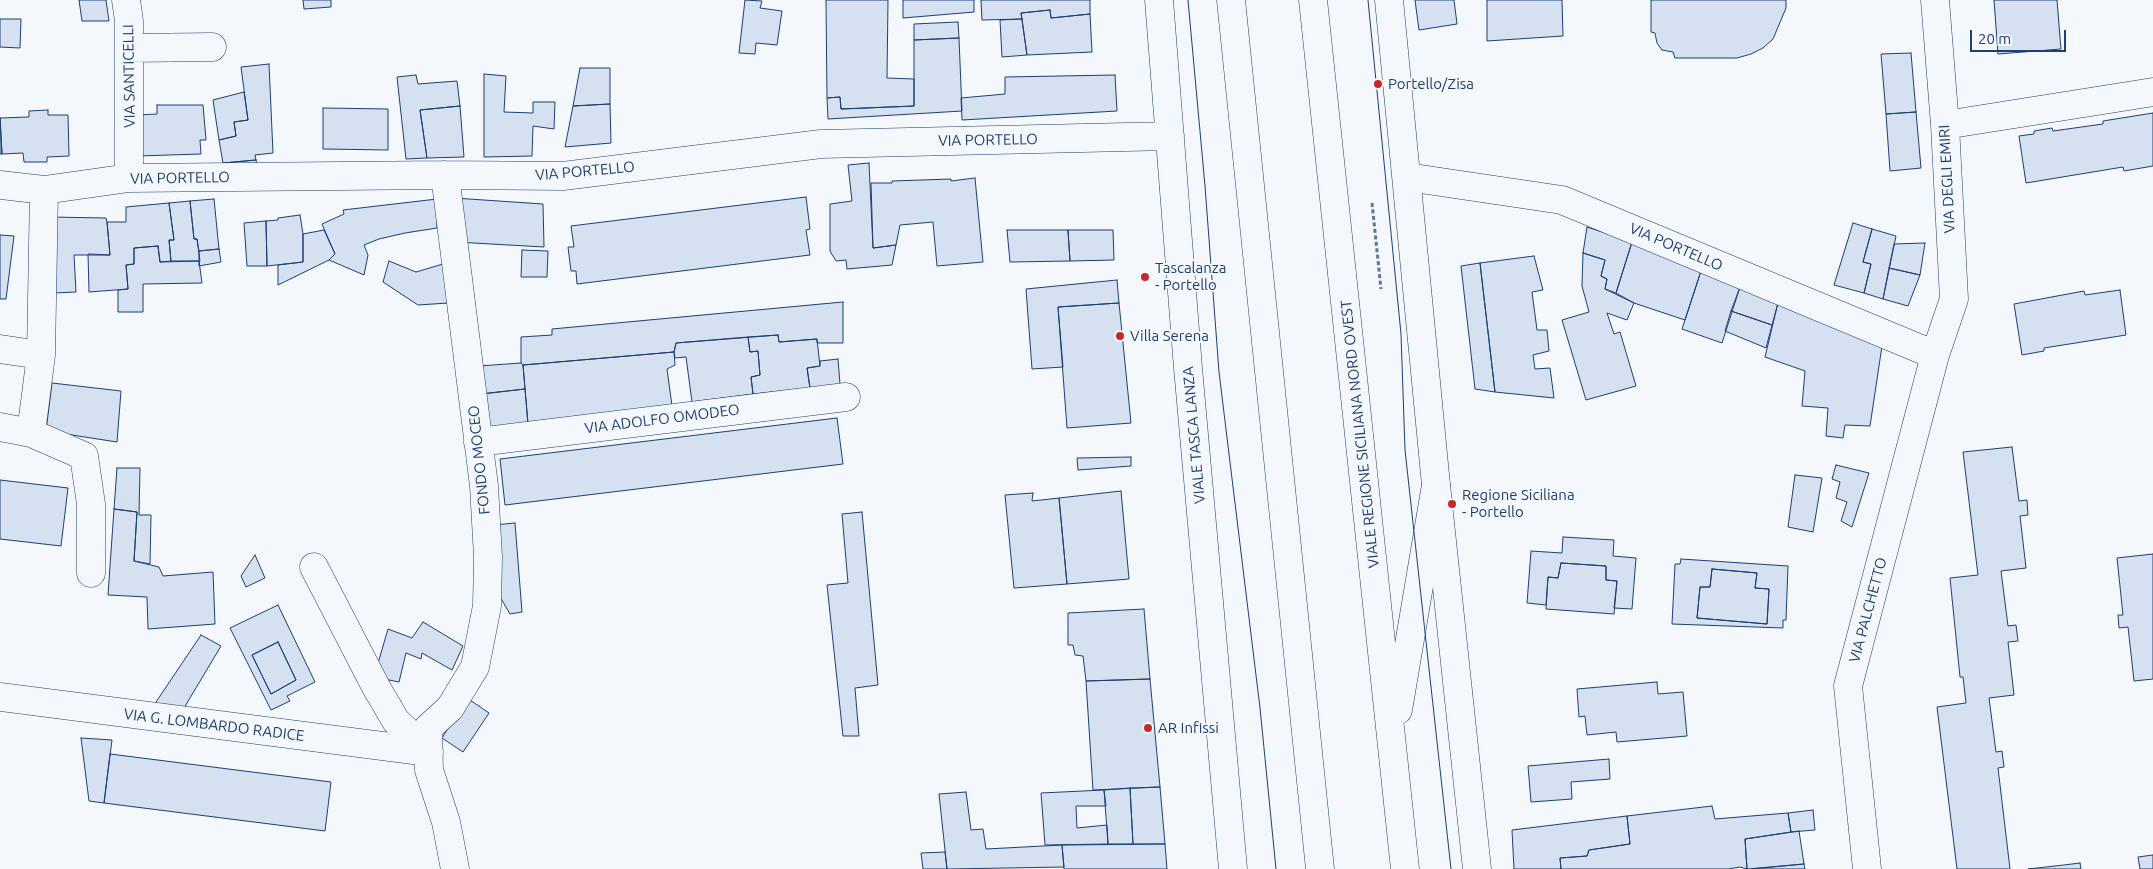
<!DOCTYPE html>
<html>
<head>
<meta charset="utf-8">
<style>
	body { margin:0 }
	#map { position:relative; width:2153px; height:869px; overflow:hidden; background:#f4f7fb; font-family:Ubuntu,sans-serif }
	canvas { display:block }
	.scale { position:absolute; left:1970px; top:30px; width:96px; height:22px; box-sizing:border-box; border:2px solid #1d3f73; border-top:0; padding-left:6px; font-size:15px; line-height:18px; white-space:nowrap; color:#1d3f73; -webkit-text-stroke:4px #f4f7fb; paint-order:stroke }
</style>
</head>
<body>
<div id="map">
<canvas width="2153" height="869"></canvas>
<div class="scale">20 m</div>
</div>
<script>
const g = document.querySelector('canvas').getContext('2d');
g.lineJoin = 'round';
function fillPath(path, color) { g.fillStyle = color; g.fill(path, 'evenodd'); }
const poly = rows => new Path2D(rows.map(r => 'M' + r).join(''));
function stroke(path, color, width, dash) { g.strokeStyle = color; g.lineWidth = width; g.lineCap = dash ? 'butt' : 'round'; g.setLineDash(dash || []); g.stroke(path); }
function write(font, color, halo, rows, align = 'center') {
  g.font = font + ' Ubuntu,sans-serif'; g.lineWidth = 4; g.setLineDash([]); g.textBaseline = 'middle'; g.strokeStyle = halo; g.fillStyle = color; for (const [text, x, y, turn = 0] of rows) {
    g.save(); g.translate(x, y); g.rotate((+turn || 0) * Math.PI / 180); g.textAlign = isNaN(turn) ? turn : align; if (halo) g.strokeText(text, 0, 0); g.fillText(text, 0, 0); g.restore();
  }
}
const building = poly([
	[79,0,106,0,109,21,82,21,79,0],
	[303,0,331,0,331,7,304,9,303,0],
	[745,0,762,1,760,8,782,11,777,45,756,43,755,54,739,53,745,0],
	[826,0,888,0,887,78,914,79,914,106,841,109,840,97,827,98,826,0],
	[903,0,974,0,974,12,903,18,903,0],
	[981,0,1090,0,1090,14,1051,18,1050,10,1021,13,1022,19,982,20,981,0],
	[1415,0,1454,0,1457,24,1419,30,1415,0],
	[1487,0,1562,0,1563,36,1487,41,1487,0],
	[1651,0,1786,0,1786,8,1773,39,1763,48,1751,54,1737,58,1675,58,1673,52,1662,50,1657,43,1655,33,1651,32,1651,0],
	[1994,0,2057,0,2061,49,1998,54,1994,0],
	[1050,10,1051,18,1090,14,1092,52,1027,55,1021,13,1050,10],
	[0,19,21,19,20,48,0,47,0,19],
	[1022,19,1027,55,1002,57,1000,20,1022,19],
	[958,22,959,38,914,40,914,24,958,22],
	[959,38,962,111,828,119,827,98,840,97,841,109,914,106,914,40,959,38],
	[1911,53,1916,112,1886,114,1881,54,1911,53],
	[269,64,273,153,255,155,256,160,223,163,219,140,236,136,234,122,248,120,241,67,269,64],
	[580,68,610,68,610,104,573,106,580,68],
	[484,74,506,76,504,112,533,113,533,102,555,102,554,129,533,126,532,156,484,157,484,74],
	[416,75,418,84,457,81,460,106,420,110,427,158,406,159,397,77,416,75],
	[1115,75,1117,111,962,120,961,98,1005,94,1005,77,1115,75],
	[244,92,248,120,234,122,236,136,219,140,213,100,244,92],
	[610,104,611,143,565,147,573,106,610,104],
	[157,105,203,105,206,140,200,140,201,154,137,156,137,115,157,114,157,105],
	[460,106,464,157,427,158,420,110,460,106],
	[323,108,388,109,388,150,323,149,323,108],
	[48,110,48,115,68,115,69,156,47,157,47,162,24,162,23,153,2,154,0,118,29,117,29,111,48,110],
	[1916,112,1921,168,1890,171,1886,114,1916,112],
	[2153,113,2153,166,2124,171,2123,167,2026,183,2019,136,2034,134,2034,131,2052,128,2053,131,2103,124,2103,121,2153,113],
	[0,118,2,154,0,154,0,118],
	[256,160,258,169,225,171,223,163,256,160],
	[869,163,873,248,896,245,892,265,847,269,846,260,836,261,830,251,830,204,852,201,848,165,869,163],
	[975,178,983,262,937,266,933,222,900,225,896,245,873,248,871,183,892,183,892,181,951,179,951,181,975,178],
	[806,197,810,229,806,230,810,255,577,284,576,271,571,271,568,247,574,247,571,226,806,197],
	[454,198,543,204,544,247,456,242,454,198],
	[214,199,219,249,199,251,197,239,194,239,190,201,214,199],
	[437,199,437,228,405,233,379,239,364,245,368,255,364,275,329,260,335,254,322,224,344,214,343,210,437,199],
	[190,201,194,239,197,239,200,261,171,261,169,240,174,240,169,203,190,201],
	[169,203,174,240,169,240,171,261,160,262,158,246,134,248,134,264,126,265,128,289,89,292,88,254,110,255,107,222,126,222,126,207,169,203],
	[300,215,303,234,303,262,267,266,266,221,278,220,278,218,300,215],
	[50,217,106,218,107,222,110,255,74,255,76,292,54,293,50,217],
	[266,221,267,266,247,266,244,223,266,221],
	[1853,223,1872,229,1863,262,1871,264,1864,293,1834,285,1853,223],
	[1587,227,1632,242,1616,293,1605,289,1607,279,1601,276,1605,260,1583,253,1587,227],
	[1872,229,1896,236,1883,299,1864,293,1871,264,1863,262,1872,229],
	[324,230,335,254,329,260,278,285,278,265,303,262,303,234,324,230],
	[1007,230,1068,230,1070,261,1010,262,1007,230],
	[1068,230,1113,230,1114,260,1070,261,1068,230],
	[0,235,14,236,6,299,0,299,0,235],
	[1632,242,1701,271,1685,320,1634,303,1616,293,1632,242],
	[1925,243,1920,275,1889,268,1894,244,1925,243],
	[158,246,160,262,199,261,202,283,143,284,143,312,118,312,118,290,128,289,126,265,134,264,134,248,158,246],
	[219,249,221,262,199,266,199,251,219,249],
	[522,250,548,251,547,277,521,277,522,250],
	[1583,253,1605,260,1601,276,1607,279,1605,289,1634,303,1627,320,1607,313,1614,334,1620,332,1636,386,1586,400,1562,320,1589,312,1582,286,1583,253],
	[1534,256,1543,290,1532,292,1537,330,1547,330,1549,351,1533,355,1535,369,1550,368,1554,398,1495,392,1480,263,1534,256],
	[389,261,416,272,443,264,448,303,418,305,383,282,389,261],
	[1480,263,1495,392,1475,389,1461,266,1480,263],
	[1889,268,1920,275,1908,306,1883,299,1889,268],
	[1701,271,1740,287,1722,343,1682,329,1701,271],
	[1117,280,1119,303,1058,307,1063,367,1032,369,1026,289,1117,280],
	[1740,287,1778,303,1772,325,1731,311,1740,287],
	[2120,290,2126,335,2044,348,2044,351,2022,355,2014,304,2084,291,2085,295,2120,290],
	[843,302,843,343,817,343,817,339,779,342,778,335,676,343,674,352,523,365,521,363,521,337,552,335,552,329,843,302],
	[1119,303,1131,423,1067,428,1058,307,1119,303],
	[1778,303,1882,346,1870,426,1845,425,1843,438,1826,436,1828,408,1802,406,1805,371,1765,357,1778,303],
	[1731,311,1772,325,1766,348,1725,331,1731,311],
	[778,335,779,342,817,339,820,366,807,368,810,388,753,394,751,377,760,375,758,351,750,352,748,337,778,335],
	[748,337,750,352,758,351,760,375,751,377,753,394,692,402,686,357,675,358,674,352,676,343,748,337],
	[674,352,675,365,667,369,672,406,528,424,523,365,674,352],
	[838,359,840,384,810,388,807,368,820,366,820,361,838,359],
	[521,363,523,365,525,389,481,394,479,366,521,363],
	[52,383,121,391,117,442,46,431,52,383],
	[525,389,528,424,483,430,481,394,525,389],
	[837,418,843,464,505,505,500,459,837,418],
	[2012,447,2019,501,2027,500,2028,515,2020,516,2026,568,2001,571,2008,626,2016,625,2018,641,2008,642,2014,695,1989,698,1996,752,2002,751,2004,767,1998,768,2010,869,1957,869,1937,707,1966,703,1963,677,1960,677,1950,578,1978,575,1963,452,2012,447],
	[1131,457,1131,466,1078,470,1077,458,1131,457],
	[1836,465,1869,473,1852,527,1841,521,1847,502,1836,498,1840,482,1832,479,1836,465],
	[117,468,140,468,139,515,151,515,150,564,134,561,137,512,114,509,117,468],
	[1795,475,1822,478,1813,532,1788,527,1795,475],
	[0,480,68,488,61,546,0,539,0,480],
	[1121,491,1129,579,1067,584,1059,498,1121,491],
	[1033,493,1032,501,1059,498,1067,584,1014,588,1005,495,1033,493],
	[114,509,137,512,134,561,159,567,163,576,213,572,215,624,148,629,147,597,108,595,114,509],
	[862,512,878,685,855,688,859,736,843,736,827,585,848,583,842,514,862,512],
	[515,523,522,612,510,614,499,595,494,525,515,523],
	[1563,537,1614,540,1613,556,1636,558,1632,609,1614,608,1617,581,1606,580,1606,566,1561,563,1558,578,1548,577,1546,605,1527,603,1531,551,1562,553,1563,537],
	[2153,554,2153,679,2134,681,2128,627,2119,628,2118,615,2123,615,2117,558,2153,554],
	[255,555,265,578,246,587,241,576,255,555],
	[1681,559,1788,566,1786,620,1783,620,1783,628,1672,624,1675,564,1680,564,1681,559],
	[1712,569,1757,573,1755,588,1769,589,1767,624,1697,618,1700,587,1710,587,1712,569],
	[1561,563,1606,566,1606,580,1617,581,1614,614,1546,609,1548,577,1558,578,1561,563],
	[1712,569,1757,573,1755,588,1769,589,1767,624,1697,618,1700,587,1710,587,1712,569],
	[278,605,315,682,287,696,290,701,271,710,230,628,278,605],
	[278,642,296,680,271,694,252,655,278,642],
	[1144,609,1150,679,1086,681,1083,656,1075,655,1073,645,1068,645,1068,613,1144,609],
	[423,622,463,646,452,670,422,653,421,659,406,653,399,682,374,677,388,629,412,638,423,622],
	[201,635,221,646,181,713,152,708,201,635],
	[278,642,296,680,271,694,252,655,278,642],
	[1150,679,1160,787,1093,790,1086,681,1150,679],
	[1657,682,1658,694,1683,692,1687,736,1617,742,1616,732,1587,735,1585,716,1579,717,1577,689,1657,682],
	[467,698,489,713,463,752,442,738,467,698],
	[81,738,112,740,104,803,89,801,81,738],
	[110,754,331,782,325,831,104,803,110,754],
	[1609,759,1610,779,1571,782,1572,799,1531,802,1528,766,1609,759],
	[1160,787,1165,844,1133,844,1130,788,1160,787],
	[1130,788,1133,844,1108,844,1104,790,1130,788],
	[1104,790,1106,806,1076,806,1077,828,1107,825,1108,844,1045,845,1041,793,1104,790],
	[966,792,971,830,983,829,986,849,1062,845,1064,867,947,869,939,794,966,792],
	[1712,806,1715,819,1788,813,1791,832,1745,839,1747,869,1740,867,1728,869,1561,869,1560,858,1587,856,1589,850,1630,844,1627,816,1712,806],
	[1813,810,1815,830,1791,832,1788,813,1813,810],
	[1627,816,1630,844,1589,850,1587,856,1560,858,1561,869,1514,869,1512,830,1627,816],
	[1799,831,1804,864,1747,869,1745,839,1799,831],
	[1165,844,1167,869,1064,869,1062,845,1165,844],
	[945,852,947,869,923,869,921,853,945,852],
	[2153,855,2153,869,2140,869,2138,857,2153,855],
	[2080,863,2081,869,2028,869,2064,865,2080,863],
	[1804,864,1805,869,1752,869,1804,864]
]);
fillPath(building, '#d5e0f0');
stroke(building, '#1d3f73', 1);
const minor = poly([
	[126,0,129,21,129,178],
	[1159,0,1188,368,1233,869],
	[1389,0,1436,485,1477,869],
	[129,48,212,47],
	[1945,125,2153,92],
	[445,175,484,486,488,557,487,606,475,667,450,708,428,728,429,770,446,822,455,869],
	[1407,177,1562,200,1935,355],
	[0,185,44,190,129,178,445,175,563,176,821,144,1170,136],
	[44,190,41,355,31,433,84,456,91,504,91,573],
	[0,349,41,355],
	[0,427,31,433],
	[478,442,846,397],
	[314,567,376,687,396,721,429,752],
	[0,697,429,752],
	[1867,869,1848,686,1935,355,1954,299,1945,125,1935,0]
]);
const major = poly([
	[1231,0,1320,869],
	[1313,0,1405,869],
	[1398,710,1436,485]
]);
stroke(minor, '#1d3f73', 29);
stroke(major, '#1d3f73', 29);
stroke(poly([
	[1372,203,1381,289]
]), '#5e769c', 3, [4, 2.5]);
stroke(minor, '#f4f7fb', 28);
stroke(major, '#f4f7fb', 28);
stroke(poly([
	[1188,0,1205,186,1219,372,1260,708,1276,869],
	[1368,0,1401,334,1405,450,1451,869]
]), '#1d3f73', 1);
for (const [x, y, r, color] of [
	[1378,84,5,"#c62828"],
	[1145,277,5,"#c62828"],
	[1120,336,5,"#c62828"],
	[1452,504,5,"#c62828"],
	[1148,728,5,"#c62828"]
]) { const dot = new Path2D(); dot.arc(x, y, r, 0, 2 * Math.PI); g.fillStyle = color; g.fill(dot); stroke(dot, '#f4f7fb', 2); }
write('15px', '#1d3f73', '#f4f7fb', [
	["VIA SANTICELLI",129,76,-91],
	["VIA PORTELLO",988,140,-1],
	["VIA PORTELLO",585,171,-5],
	["VIA PORTELLO",180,178,-1],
	["VIA DEGLI EMIRI",1947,179,-93],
	["VIA PORTELLO",1676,247,23],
	["VIA ADOLFO OMODEO",662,419,-7],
	["VIALE REGIONE SICILIANA NORD OVEST",1360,434,-96],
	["VIALE TASCA LANZA",1194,435,-95],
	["FONDO MOCEO",479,460,-96],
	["VIA PALCHETTO",1868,610,-75],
	["VIA G. LOMBARDO RADICE",214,725,7]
]);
write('15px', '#1d3f73', '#f4f7fb', [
	["Portello/Zisa",1388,84],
	["Tascalanza",1155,268],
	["- Portello",1155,285],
	["Villa Serena",1130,336],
	["Regione Siciliana",1462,495],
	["- Portello",1462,512],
	["AR Infissi",1158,728]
], 'left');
</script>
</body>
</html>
